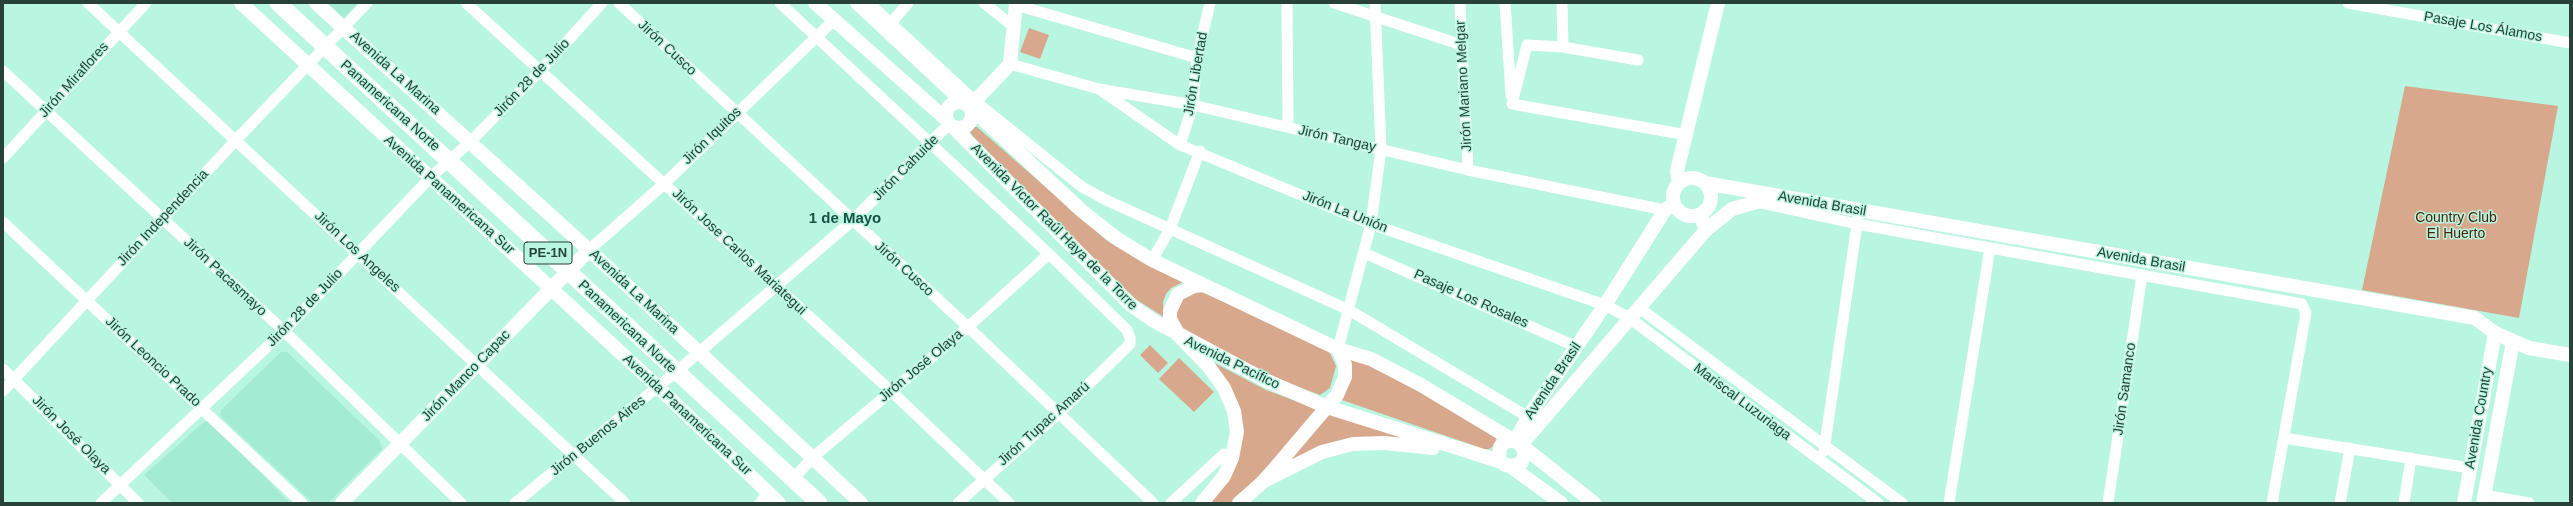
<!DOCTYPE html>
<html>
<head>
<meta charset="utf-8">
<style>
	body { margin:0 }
	#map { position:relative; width:2573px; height:506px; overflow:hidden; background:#b8f6e1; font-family:Arial,sans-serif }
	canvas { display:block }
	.frame { position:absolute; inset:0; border:4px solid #284139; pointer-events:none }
</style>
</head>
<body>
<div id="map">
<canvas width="2573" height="506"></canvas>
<div class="frame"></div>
</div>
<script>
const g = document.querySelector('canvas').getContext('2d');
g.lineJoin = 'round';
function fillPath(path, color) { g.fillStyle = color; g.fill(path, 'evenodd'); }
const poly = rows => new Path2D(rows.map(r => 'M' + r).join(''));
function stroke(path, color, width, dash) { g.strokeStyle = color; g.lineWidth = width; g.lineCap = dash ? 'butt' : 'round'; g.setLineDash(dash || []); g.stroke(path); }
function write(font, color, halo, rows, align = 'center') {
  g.font = font + ' Arial,sans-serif'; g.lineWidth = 3; g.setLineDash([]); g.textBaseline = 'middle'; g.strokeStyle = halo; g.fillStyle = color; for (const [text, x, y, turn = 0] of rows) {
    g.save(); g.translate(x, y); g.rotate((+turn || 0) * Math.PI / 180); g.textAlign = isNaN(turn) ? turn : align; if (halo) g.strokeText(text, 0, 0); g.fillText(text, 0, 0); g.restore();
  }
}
fillPath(poly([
	[328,3,358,3,344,18],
	[281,352,287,352,380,441,382,449,328,503,313,503,220,416,221,410],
	[210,421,290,503,173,503,144,475,204,422]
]), '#a3ebd3');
fillPath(poly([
	[1029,28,1049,35,1040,59,1020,52],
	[2405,86,2558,106,2519,318,2362,290],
	[973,127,977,127,1106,240,1146,264,1183,282,1171,288,1166,294,1163,302,1164,317,1137,300,1112,278,972,135,970,131],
	[1199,291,1319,342,1330,353,1336,366,1330,388,1320,395,1283,381,1255,369,1183,328,1176,315,1179,301],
	[1150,345,1168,363,1158,373,1140,355],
	[1348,352,1413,383,1496,438,1495,445,1489,449,1484,449,1339,399,1352,367],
	[1179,358,1214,392,1194,412,1159,379],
	[1207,359,1266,390,1320,410,1233,503,1211,503,1241,442],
	[1329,413,1407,438,1279,469]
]), '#d7a88c');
stroke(poly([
	[88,3,625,503],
	[466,3,891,391,1009,503],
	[619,3,968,327,1153,503],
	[780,3,1049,254,1127,330,1130,338,1130,344,1058,414,958,503],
	[869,3,975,101,1082,187,1106,200,1349,310,1528,417],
	[984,3,1014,27],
	[1287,3,1288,127],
	[1334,3,1462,45],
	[1460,3,1468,170],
	[1505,3,1511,95],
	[1562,3,1563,47],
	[2348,3,2570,43],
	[1016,5,1197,58],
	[886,29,908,3],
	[1010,64,1099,89,1193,105,1468,170,1665,210],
	[3,71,284,331,461,503],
	[1099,89,1180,145,1371,224,1605,305,1628,317,1878,503],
	[1512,104,1687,135],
	[1512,104,1527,45,1563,47,1638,60],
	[1180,145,1193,105,1197,58,1210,3],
	[3,158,146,3],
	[1756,202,1857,224,2302,304,2306,313,2272,503],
	[3,222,302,503],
	[589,250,665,183,833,21],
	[1364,253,1577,347],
	[1152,260,1170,229,1200,151],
	[1638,307,1902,503],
	[1338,349,1371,224,1381,149,1375,3],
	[3,369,138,503],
	[3,391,236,140,367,3],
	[2284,438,2470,468],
	[1824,451,1858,217],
	[793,479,813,457,968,327,1049,254],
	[2484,495,2529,503],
	[101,503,284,331,430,178,471,141,541,70,602,3],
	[515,503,676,372,852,221,949,124],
	[760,503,769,493],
	[1171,503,1224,454],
	[1949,503,1990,248],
	[2108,503,2142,275],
	[2340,503,2350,448],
	[2404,503,2411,458]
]), '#fff', 11);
stroke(poly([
	[241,3,658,387,779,503],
	[316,3,589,250,861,503],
	[815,3,947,120],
	[857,3,962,101],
	[975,101,1010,64,1016,3],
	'946 115a13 13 0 1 1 26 0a13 13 0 1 1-26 0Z',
	[971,108,1082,211,1116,238,1152,260,1204,285,1338,349,1371,359,1421,385,1521,445,1594,503],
	[953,127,1132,306,1154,321,1265,380,1327,407,1502,462],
	'1673 197a19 19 0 1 1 38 0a19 19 0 1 1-38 0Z',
	[1679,182,1677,171,1718,3],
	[1705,183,2475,318,2495,333,2529,348,2570,355],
	[1706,230,1732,209,1775,197],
	[1515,441,1528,417,1605,305,1665,210,1673,204],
	[1515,441,1506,441,1500,447,1499,459,1505,465,1514,466,1522,462,1525,453,1521,445],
	[1521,445,1706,230,1700,215],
	[1510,466,1561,503],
	[1264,481,1322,452,1353,444,1384,443,1433,448],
	[342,503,589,250],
	[1202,503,1224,476,1232,458,1237,432,1234,411,1224,388,1209,367,1179,336,1170,320,1170,311,1178,294,1194,286,1204,285],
	[1239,503,1264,481,1337,395,1345,377,1345,365,1338,349],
	[2464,503,2495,333],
	[2483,503,2513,341]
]), '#fff', 14);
stroke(poly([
	[278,3,819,503]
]), '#fff', 17);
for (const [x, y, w] of [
	[548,253,48]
]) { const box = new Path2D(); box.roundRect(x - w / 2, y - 11, w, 22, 3); g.fillStyle = '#b8f6e1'; g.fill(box); stroke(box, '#284139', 1); }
write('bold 13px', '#284139', null, [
	["PE-1N",548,253]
]);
write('14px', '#284139', '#b8f6e1', [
	["Pasaje Los Álamos",2483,27,10],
	["Jirón Cusco",667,48,43],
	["Avenida La Marina",395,73,42],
	["Jirón Libertad",1196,74,-80],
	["Jirón 28 de Julio",532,78,-46],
	["Jirón Miraflores",74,80,-48],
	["Jirón Mariano Melgar",1464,86,-93],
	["Panamericana Norte",390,106,42],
	["Jirón Iquitos",712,136,-44],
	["Jirón Tangay",1337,139,13],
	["Jirón Cahuide",906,168,-45],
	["Avenida Panamericana Sur",449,195,42],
	["Avenida Brasil",1822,204,10],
	["Jirón La Unión",1345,212,22],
	["Jirón Independencia",163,218,-47],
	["Avenida Victor Raúl Haya de la Torre",1054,227,45],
	["Jirón Los Angeles",357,252,43],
	["Jirón Jose Carlos Mariategui",739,252,43],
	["Avenida Brasil",2141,260,10],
	["Jirón Cusco",904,269,42],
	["Jirón Pacasmayo",225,277,43],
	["Avenida La Marina",634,292,43],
	["Pasaje Los Rosales",1471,299,24],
	["Jirón 28 de Julio",305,308,-46],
	["Panamericana Norte",627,327,43],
	["Jirón Leoncio Prado",153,362,43],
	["Avenida Pacífico",1232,363,26],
	["Jirón José Olaya",921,366,-40],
	["Jirón Manco Capac",466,376,-46],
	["Avenida Brasil",1553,381,-56],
	["Jirón Samanco",2125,389,-82],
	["Mariscal Luzuriaga",1742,402,37],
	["Avenida Panamericana Sur",687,415,43],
	["Avenida Country",2479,418,-80],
	["Jirón Tupac Amarú",1044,424,-42],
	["Jirón José Olaya",71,435,45],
	["Jirón Buenos Aires",598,436,-39]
]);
write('14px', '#492205', '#b8f6e1', [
	["Country Club",2456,218],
	["El Huerto",2456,234]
]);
write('bold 15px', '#155444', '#b8f6e1', [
	["1 de Mayo",845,219]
]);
</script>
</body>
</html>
